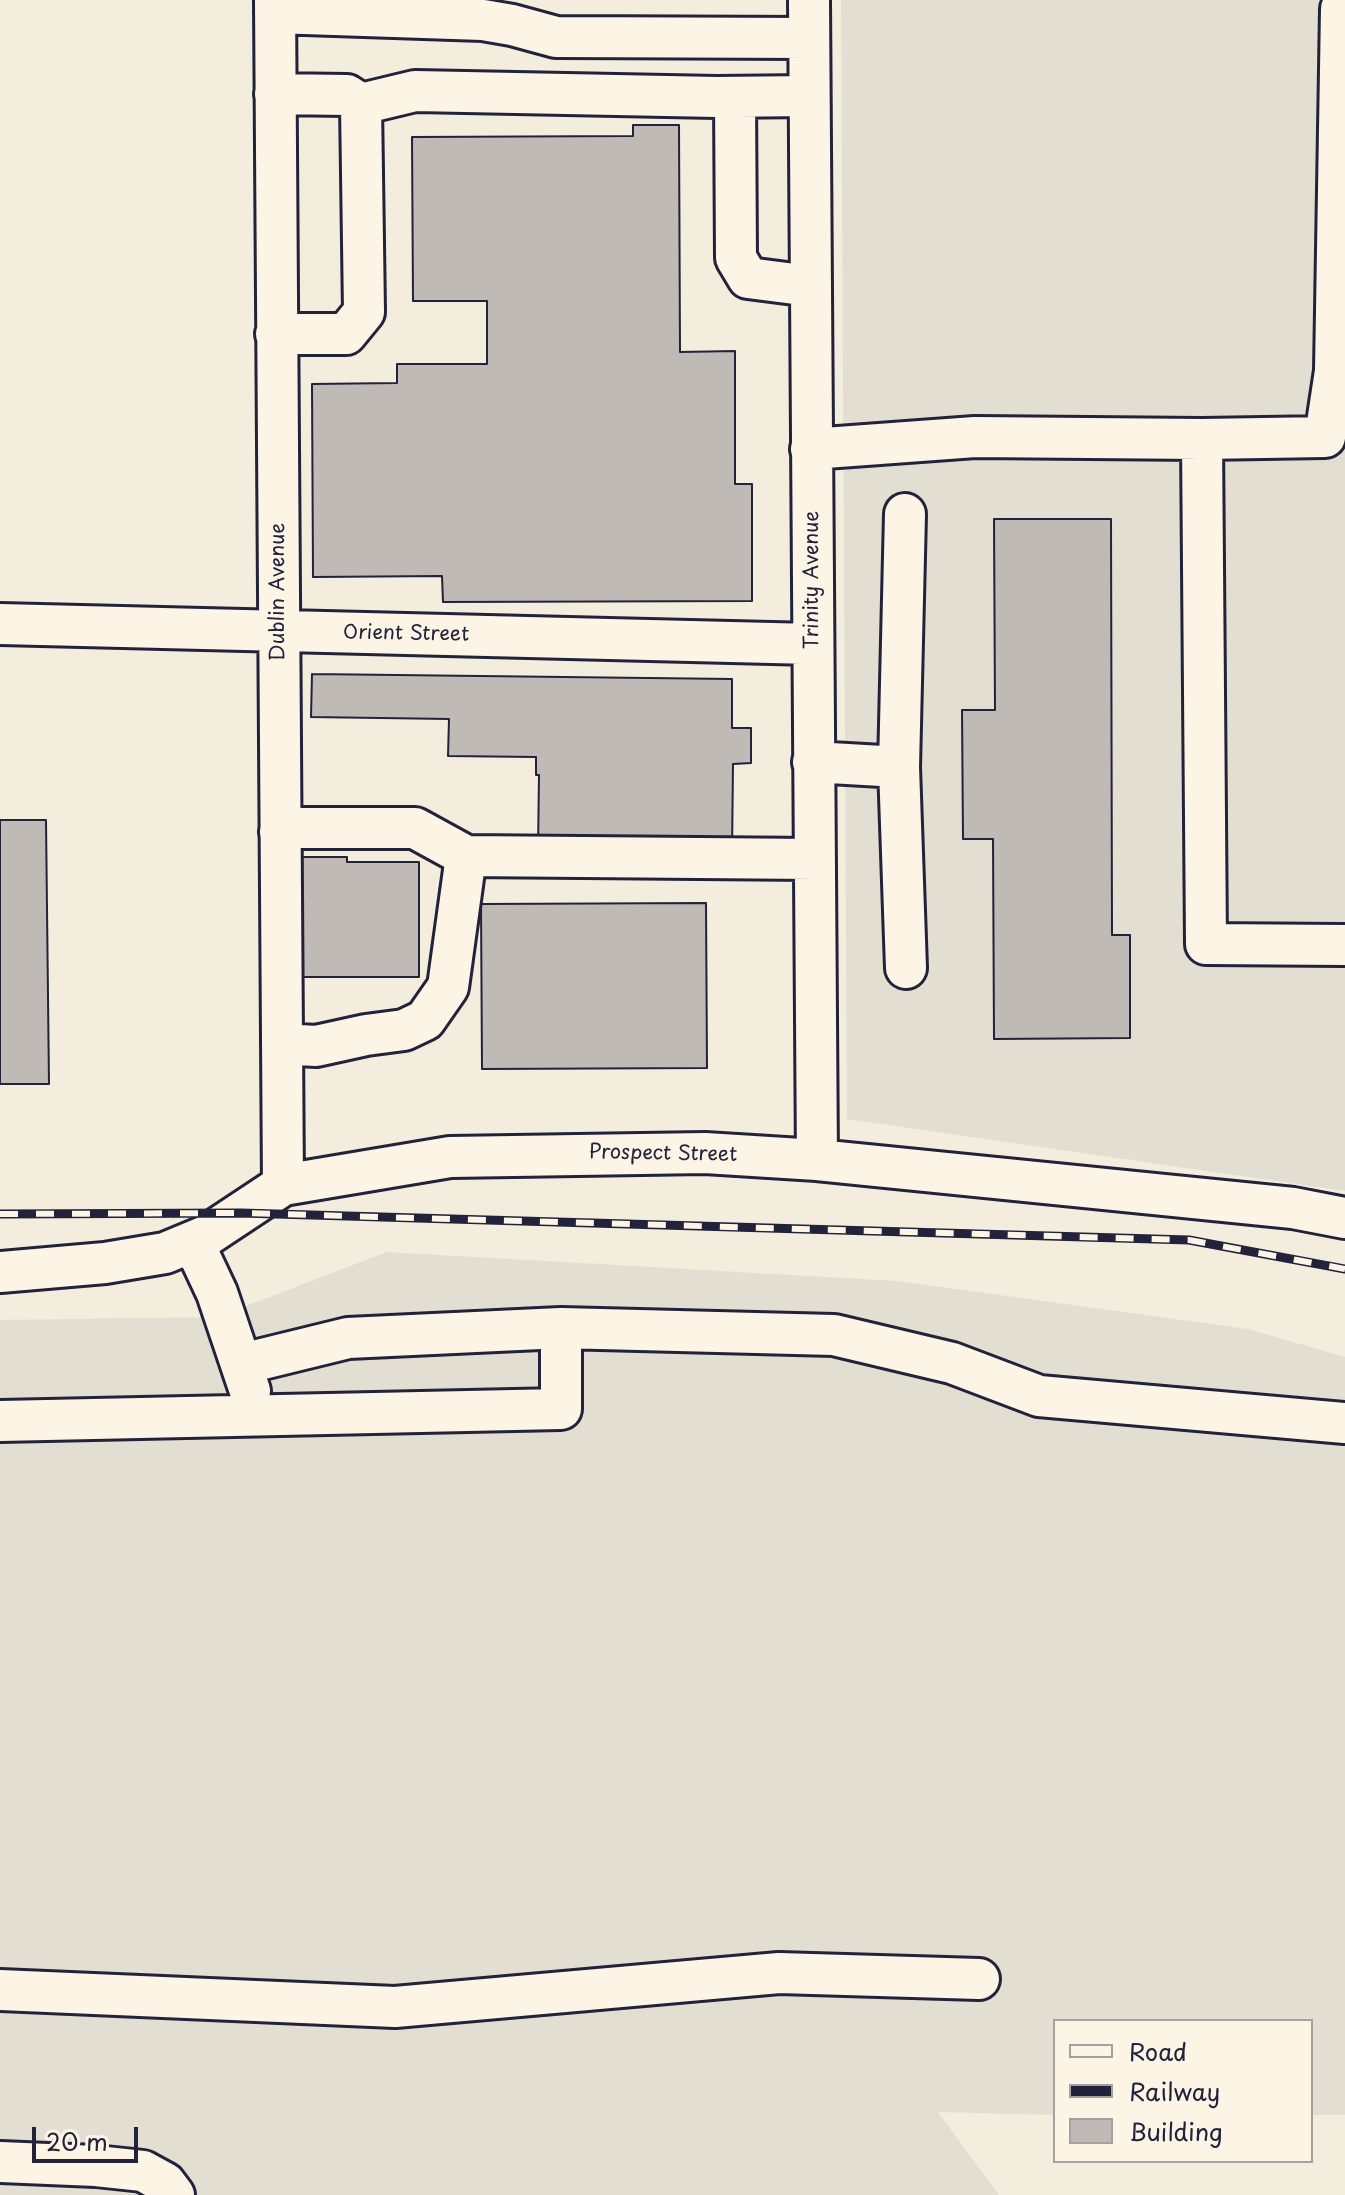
<!DOCTYPE html>
<html>
<head>
<meta charset="utf-8">
<style>
	body { margin:0 }
	#map { position:relative; width:1345px; height:2195px; overflow:hidden; background:#f3edde; font-family:"Playpen Sans",sans-serif }
	canvas { display:block }
	.legend { position:absolute; left:1053px; top:2019px; width:260px; height:144px; box-sizing:border-box; background:#fcf5e5; border:2px solid #a5a1a1; margin:0; padding:10px 14px; list-style:none; font-size:24px; color:#22223b }
	.legend li { display:flex; align-items:center; gap:16px; height:40px }
	.legend b { width:40px; border:2px solid #a5a1a1 }
	.scale { position:absolute; left:32px; top:2127px; width:106px; height:36px; box-sizing:border-box; border:4px solid #22223b; border-top:0; padding-left:10px; font-size:24px; line-height:28px; white-space:nowrap; color:#22223b; -webkit-text-stroke:6px #fcf5e5; paint-order:stroke }
</style>
</head>
<body>
<div id="map">
<canvas width="1345" height="2195"></canvas>
<ul class="legend">
<li><b style="height:10px;background:#fcf5e5"></b>Road</li>
<li><b style="height:10px;background:#22223b"></b>Railway</li>
<li><b style="height:22px;background:#bfbab6"></b>Building</li>
</ul>
<div class="scale">20 m</div>
</div>
<script>
const g = document.querySelector('canvas').getContext('2d');
g.lineJoin = 'round';
function fillPath(path, color) { g.fillStyle = color; g.fill(path, 'evenodd'); }
const poly = rows => new Path2D(rows.map(r => 'M' + r).join(''));
function stroke(path, color, width, dash) { g.strokeStyle = color; g.lineWidth = width; g.lineCap = dash ? 'butt' : 'round'; g.setLineDash(dash || []); g.stroke(path); }
function write(font, color, halo, rows, align = 'center') {
  g.font = font + ' "Playpen Sans",sans-serif'; g.lineWidth = 6; g.setLineDash([]); g.textBaseline = 'middle'; g.strokeStyle = halo; g.fillStyle = color; for (const [text, x, y, turn = 0] of rows) {
    g.save(); g.translate(x, y); g.rotate((+turn || 0) * Math.PI / 180); g.textAlign = isNaN(turn) ? turn : align; if (halo) g.strokeText(text, 0, 0); g.fillText(text, 0, 0); g.restore();
  }
}
fillPath(poly([
	[841,0,1345,0,1345,1191,847,1119],
	[387,1252,897,1281,1248,1329,1345,1357,1345,2115,1311,2115,1311,2021,1055,2021,1055,2115,938,2112,999,2195,0,2195,0,1320,217,1317]
]), '#e3ded2');
const building = poly([
	[633,125,679,125,680,352,735,351,735,484,752,484,752,601,443,602,442,576,313,577,312,384,397,383,397,364,487,364,487,301,413,301,412,137,633,136,633,125],
	[994,519,1111,519,1112,935,1130,935,1130,1038,994,1039,993,839,963,839,962,710,995,710,994,519],
	[312,674,732,679,732,728,751,728,751,763,733,764,732,852,538,850,539,775,536,775,536,757,448,756,449,719,311,717,312,674],
	[0,820,46,820,49,1084,0,1084,0,820],
	[300,857,347,857,347,862,419,862,419,977,301,977,300,857],
	[706,903,707,1068,482,1069,481,904,706,903]
]);
fillPath(building, '#bfbab6');
stroke(building, '#22223b', 2);
const minor = poly([
	[275,0,283,1185],
	[809,0,817,1160],
	[275,13,483,20,512,25,556,37,809,38],
	[275,94,347,95,361,104,364,312,346,334,276,334],
	[735,97,736,258,748,278,810,286],
	[361,104,415,91,717,97,809,96],
	[1202,439,1325,437,1335,371,1341,9,1345,7],
	[811,449,975,437,1202,439,1206,944,1345,945],
	[905,514,899,767,906,968],
	[0,624,812,644],
	[813,762,899,767],
	[280,832,298,828,415,828,466,856,814,859],
	[282,1044,316,1046,366,1035,404,1030,425,1020,448,987,466,856],
	[193,1242,217,1293,250,1391],
	[0,1272,105,1263,165,1253,206,1236,283,1185,450,1157,705,1153,817,1160,1293,1208,1345,1218],
	[242,1364,348,1338,561,1328,834,1335,952,1363,1039,1396,1345,1423],
	[0,1421,561,1409,561,1328],
	[0,1990,395,2007,779,1973,979,1979],
	[0,2162,96,2166,143,2171,165,2183,174,2195]
]);
stroke(minor, '#22223b', 46);
stroke(minor, '#fcf5e5', 40);
const rail = poly([
	[0,1214,241,1213,1189,1240,1345,1269]
]);
stroke(rail, '#22223b', 9);
stroke(rail, '#fcf5e5', 6, [18]);
write('20px', '#22223b', '#fcf5e5', [
	["Trinity Avenue",812,580,-90],
	["Dublin Avenue",278,592,-90],
	["Orient Street",406,634,1],
	["Prospect Street",663,1154,1]
]);
</script>
</body>
</html>
